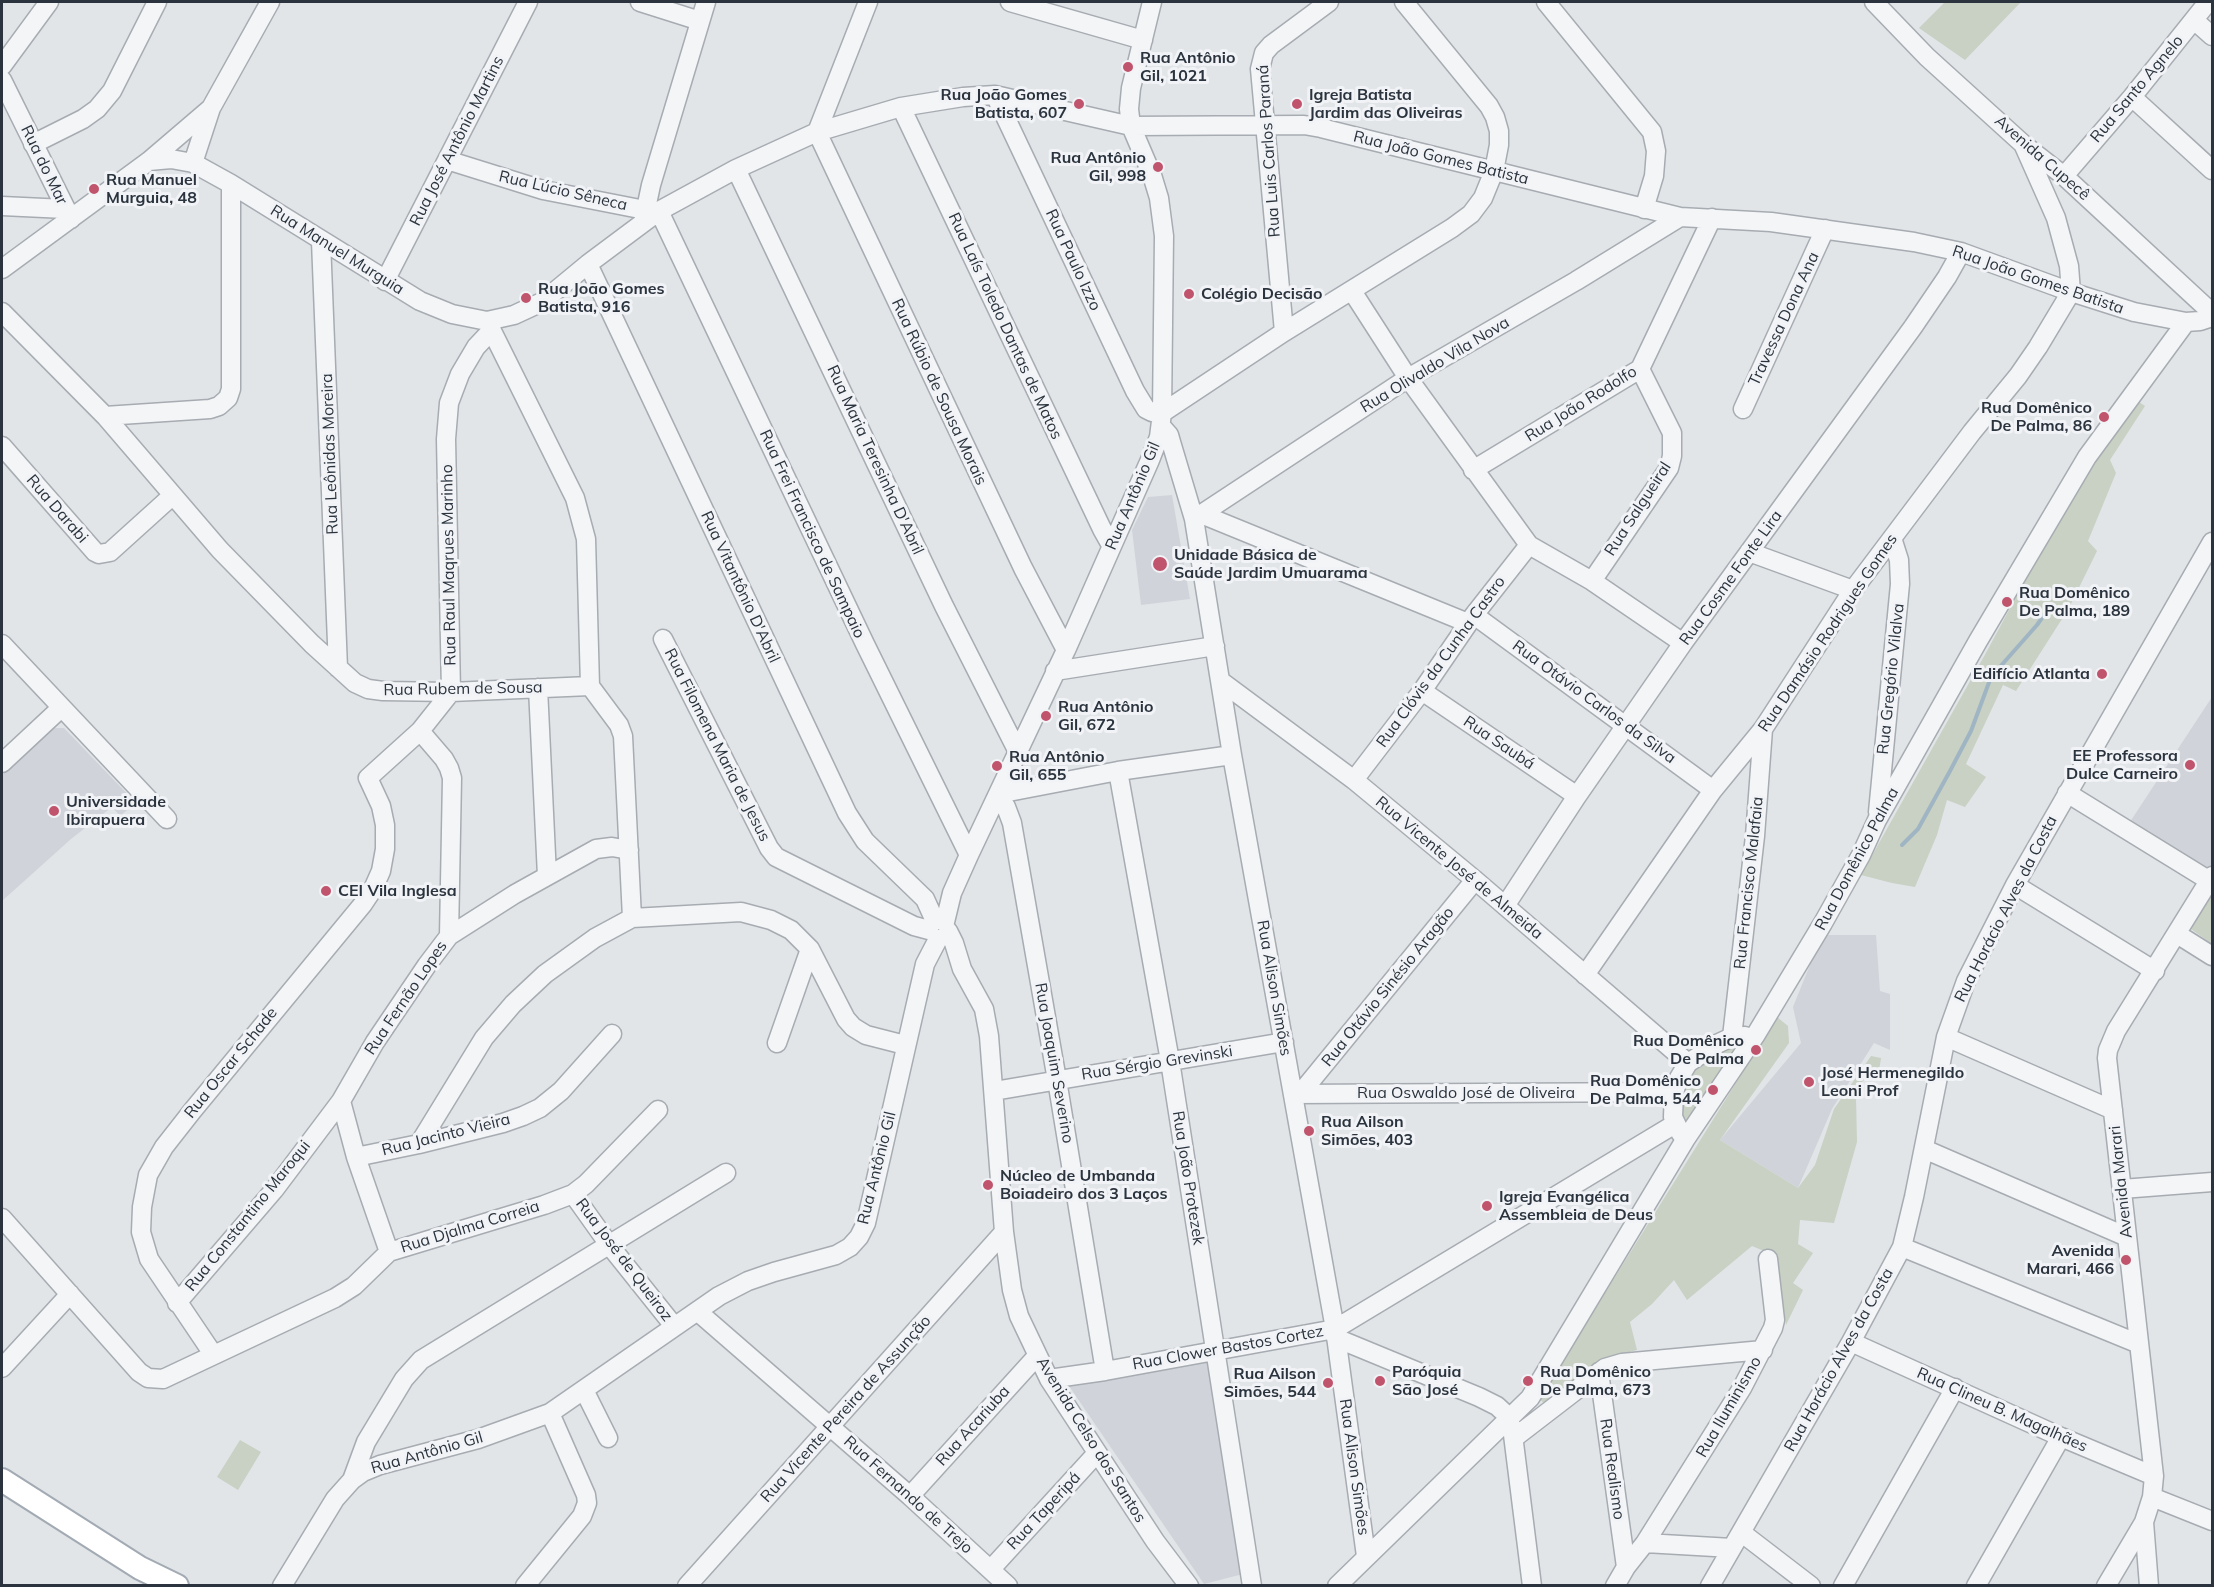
<!DOCTYPE html>
<html>
<head>
<meta charset="utf-8">
<style>
	body { margin:0 }
	#map { position:relative; width:2214px; height:1587px; overflow:hidden; background:#e1e5e8; font-family:Mulish,sans-serif }
	canvas { display:block }
	.frame { position:absolute; inset:0; border:3px solid #2b343e; pointer-events:none }
</style>
</head>
<body>
<div id="map">
<canvas width="2214" height="1587"></canvas>
<div class="frame"></div>
</div>
<script>
const g = document.querySelector('canvas').getContext('2d');
g.lineJoin = 'round';
function fillPath(path, color) { g.fillStyle = color; g.fill(path, 'evenodd'); }
const poly = rows => new Path2D(rows.map(r => 'M' + r).join(''));
function stroke(path, color, width, dash) { g.strokeStyle = color; g.lineWidth = width; g.lineCap = dash ? 'butt' : 'round'; g.setLineDash(dash || []); g.stroke(path); }
function write(font, color, halo, rows, align = 'center') {
  g.font = font + ' Mulish,sans-serif'; g.lineWidth = 6; g.setLineDash([]); g.textBaseline = 'middle'; g.strokeStyle = halo; g.fillStyle = color; for (const [text, x, y, turn = 0] of rows) {
    g.save(); g.translate(x, y); g.rotate((+turn || 0) * Math.PI / 180); g.textAlign = isNaN(turn) ? turn : align; if (halo) g.strokeText(text, 0, 0); g.fillText(text, 0, 0); g.restore();
  }
}
fillPath(poly([
	[1172,495,1190,599,1141,605,1132,530,1148,497],
	[2212,697,2212,873,2126,828],
	[54,728,64,728,136,803,120,816,112,807,71,839,2,901,2,775],
	[1822,935,1876,935,1880,991,1890,994,1890,1050,1874,1043,1832,1109,1798,1188,1720,1140,1801,1043,1793,1007],
	[1208,1361,1243,1574,1204,1584,1069,1386]
]), '#d0d4da');
fillPath(poly([
	[1945,2,2021,2,1965,60,1919,28],
	[2136,400,2145,406,2110,460,2116,473,2088,541,2097,551,2069,608,2016,691,2003,685,1966,764,1986,777,1965,807,1947,800,1937,835,1915,887,1892,883,1861,875,1987,651,2089,461],
	[2212,893,2212,944,2191,929],
	[1777,1017,1788,1026,1789,1043,1720,1140,1798,1188,1815,1165,1834,1109,1871,1056,1881,1058,1879,1071,1873,1071,1862,1082,1856,1097,1857,1142,1834,1223,1800,1220,1798,1244,1813,1253,1793,1283,1803,1290,1786,1325,1776,1256,1752,1246,1687,1300,1674,1280,1652,1304,1630,1322,1637,1350,1607,1358,1544,1403,1539,1399],
	[1743,1043,1689,1124,1680,1110,1684,1077,1722,1049],
	[240,1440,261,1452,238,1490,217,1477]
]), '#c8d1c3');
stroke(poly([
	[1902,845,1918,829,1950,771,1971,731,1991,677,2037,625,2051,605]
]), '#a0b5c4', 4);
const minor = poly([
	[640,2,700,21],
	[868,2,817,132,1023,568,1066,650],
	[1010,2,1143,40],
	[1546,2,1652,132,1656,151,1654,176,1644,209],
	[1874,2,1927,57,2023,144,2064,176,2212,313],
	[2194,20,2212,36],
	[2,66,49,2],
	[2,80,71,219],
	[995,95,1135,391,1146,409,1152,412,1162,413,1284,332,1452,228,1471,214,1483,198,1494,171,1499,145,1499,131,1495,117,1489,106,1404,2],
	[2132,97,2212,170],
	[901,107,1102,529,1111,545],
	[33,144,83,119,97,109,112,91,157,2],
	[2024,146,2056,218,2069,266,2071,292],
	[447,160,543,190,645,210],
	[149,161,171,159,193,163,231,184,420,301,452,314,487,321,514,315,542,302,588,264,659,211,736,169,817,132,901,107,963,97,995,95,1131,126,1304,125,1321,128,1680,217,1771,222,1914,242,1961,252,2071,292,2134,312,2186,322,2200,321,2212,317],
	[193,163,211,108,270,2],
	[736,169,944,606,1017,750],
	[2064,176,2132,97,2208,2],
	[2,206,65,209],
	[659,211,865,644,969,855],
	[643,223,651,185,706,2],
	[321,241,338,668],
	[588,264,847,813,865,841,925,899,935,921],
	[2,269,149,161,211,108],
	[385,281,528,2],
	[1352,291,1408,378,1529,545,1592,581,1683,643],
	[2,312,105,416,220,550,312,644,355,683,368,689,383,691,451,692,590,686,586,539,575,498,487,321],
	[1284,332,1260,69,1264,53,1271,45,1329,2],
	[1743,409,1825,229],
	[105,416,210,409,219,406,228,398,231,389,231,184],
	[1161,426,1169,435,1171,442,1194,519,1232,755,1335,1329,1366,1556],
	[2,446,95,552,99,554,110,552,172,496],
	[1473,470,1640,369,1712,218],
	[1201,514,1468,623],
	[1194,519,1408,378,1576,281,1680,217],
	[1749,552,1853,590],
	[1592,581,1669,468,1672,456,1672,433,1640,369],
	[1474,615,1713,790],
	[663,639,769,848,776,857,914,926,929,930],
	[2,644,167,819],
	[1055,671,1215,646],
	[1222,682,1354,780,1475,880,1688,1063],
	[590,686,619,725,623,736,632,918],
	[538,688,547,876],
	[1422,691,1577,796],
	[420,731,444,759,449,768,452,778,449,936],
	[2,763,61,708],
	[1118,771,1170,1061,1252,1586],
	[1354,780,1422,691,1474,615,1529,545],
	[2067,793,2210,881],
	[1878,812,1900,584,1899,560,1892,538],
	[2015,885,2155,971],
	[1505,906,1577,796,1683,643,1913,327,1947,277,1961,252],
	[945,922,952,893,969,855,1066,650,1150,460,1159,437,1162,413,1164,236,1159,198,1152,175,1131,126,1129,109,1131,88,1152,2],
	[948,931,954,943,962,969,984,1009,989,1036,1004,1232,1012,1290,1019,1316,1049,1379,1155,1541,1189,1586],
	[2177,934,2212,956],
	[1585,975,1713,790,1763,729,1853,590,1972,432,2018,376,2038,347,2071,292],
	[1732,1037,1755,836,1763,729],
	[1946,1037,2113,1110],
	[777,1043,810,949],
	[994,1091,1284,1042],
	[1293,1094,1674,1092],
	[1300,1094,1475,880],
	[1681,1134,1673,1117,1674,1092,1679,1078,1688,1063,1719,1043,1732,1037,1745,1036],
	[419,1144,484,1038,513,1004,545,974,595,938,632,918,741,912,771,920,791,930,810,949,846,1019,853,1027,866,1035,905,1045],
	[1924,1149,2127,1237],
	[356,1157,419,1144,503,1123,523,1116,540,1108,561,1091,612,1034],
	[2122,1189,2212,1182],
	[573,1194,610,1246,674,1326],
	[2,1218,139,1372,148,1378,163,1379,335,1298,354,1286,389,1252,544,1205,573,1194,586,1184,658,1110],
	[1902,1247,2139,1344],
	[389,1252,356,1157,341,1101,375,1042,427,965,449,936,515,894,596,849,612,847,629,850],
	[177,1303,274,1190,341,1101],
	[697,1311,910,1496,1008,1586],
	[1336,1338,1479,1397,1497,1406,1510,1418],
	[1851,1342,2061,1437,2154,1476],
	[213,1354,149,1259,141,1232,142,1207,148,1175,164,1147,193,1110,363,904,373,889,381,871,385,849,385,825,381,806,368,778,420,731,451,692,446,439,449,403,460,374,476,347,492,330],
	[2,1368,70,1294],
	[1105,1371,1057,1080,1012,823,1006,807,998,794,1118,771,1232,755],
	[1599,1372,1626,1567],
	[1049,1379,1105,1371,1335,1329,1675,1124],
	[584,1390,608,1438],
	[1512,1427,1532,1586],
	[1514,1438,1605,1368,1622,1363,1763,1350],
	[352,1480,366,1442,404,1379,421,1360,726,1173],
	[910,1496,1037,1356],
	[2152,1497,2212,1521],
	[1742,1533,1811,1586],
	[1645,1543,1742,1388,1773,1328,1775,1320,1768,1259],
	[991,1569,1097,1453],
	[282,1586,335,1499,352,1480,363,1472,380,1465,478,1439,550,1413,719,1296,748,1281,774,1272,836,1255,850,1247,859,1237,866,1223,925,964,938,939],
	[525,1586,582,1516,587,1503,586,1495,550,1413],
	[687,1586,1004,1232],
	[1337,1586,1530,1398,1685,1140,1755,1036,1823,923,1861,855,1877,820,1978,641,2087,457,2186,322],
	[1615,1586,1626,1567,1645,1543,1732,1548],
	[1710,1586,1851,1342,1902,1247,1914,1197,1946,1037,1966,981,2015,885,2212,542],
	[1843,1586,1955,1388],
	[1976,1586,2061,1437],
	[2106,1586,2144,1522],
	[2149,1586,2144,1522,2152,1497,2154,1476,2107,1058,2108,1050,2116,1031,2212,876]
]);
const major = poly([
	[2,1480,140,1568,177,1586]
]);
stroke(minor, '#a7acb2', 21);
stroke(major, '#a2aab3', 26);
stroke(minor, '#f4f5f7', 18);
stroke(major, '#fff', 22);
for (const [x, y, r, color] of [
	[1128,67,6,"#c0546d"],
	[1079,104,6,"#c0546d"],
	[1297,104,6,"#c0546d"],
	[1158,167,6,"#c0546d"],
	[94,189,6,"#c0546d"],
	[1189,294,6,"#c0546d"],
	[526,298,6,"#c0546d"],
	[2104,417,6,"#c0546d"],
	[1160,564,8,"#c0546d"],
	[2007,602,6,"#c0546d"],
	[2102,674,6,"#c0546d"],
	[1046,716,6,"#c0546d"],
	[2190,765,6,"#c0546d"],
	[997,766,6,"#c0546d"],
	[54,811,6,"#c0546d"],
	[326,891,6,"#c0546d"],
	[1756,1050,6,"#c0546d"],
	[1809,1082,6,"#c0546d"],
	[1713,1090,6,"#c0546d"],
	[1309,1131,6,"#c0546d"],
	[988,1185,6,"#c0546d"],
	[1487,1206,6,"#c0546d"],
	[2126,1260,6,"#c0546d"],
	[1380,1381,6,"#c0546d"],
	[1528,1381,6,"#c0546d"],
	[1328,1383,6,"#c0546d"]
]) { const dot = new Path2D(); dot.arc(x, y, r, 0, 2 * Math.PI); g.fillStyle = color; g.fill(dot); stroke(dot, '#f1f3f6', 2); }
write('bold 16px', '#2b343e', '#f1f3f6', [
	["Rua Antônio",1140,58],
	["Gil, 1021",1140,76],
	["Rua João Gomes",1067,95,"right"],
	["Batista, 607",1067,113,"right"],
	["Igreja Batista",1309,95],
	["Jardim das Oliveiras",1309,113],
	["Rua Antônio",1146,158,"right"],
	["Gil, 998",1146,176,"right"],
	["Rua Manuel",106,180],
	["Murguia, 48",106,198],
	["Rua João Gomes",538,289],
	["Batista, 916",538,307],
	["Colégio Decisão",1201,294],
	["Rua Domênico",2092,408,"right"],
	["De Palma, 86",2092,426,"right"],
	["Unidade Básica de",1174,555],
	["Saúde Jardim Umuarama",1174,573],
	["Rua Domênico",2019,593],
	["De Palma, 189",2019,611],
	["Edifício Atlanta",2090,674,"right"],
	["Rua Antônio",1058,707],
	["Gil, 672",1058,725],
	["EE Professora",2178,756,"right"],
	["Dulce Carneiro",2178,774,"right"],
	["Rua Antônio",1009,757],
	["Gil, 655",1009,775],
	["Universidade",66,802],
	["Ibirapuera",66,820],
	["CEI Vila Inglesa",338,891],
	["Rua Domênico",1744,1041,"right"],
	["De Palma",1744,1059,"right"],
	["José Hermenegildo",1821,1073],
	["Leoni Prof",1821,1091],
	["Rua Domênico",1701,1081,"right"],
	["De Palma, 544",1701,1099,"right"],
	["Rua Ailson",1321,1122],
	["Simões, 403",1321,1140],
	["Núcleo de Umbanda",1000,1176],
	["Boiadeiro dos 3 Laços",1000,1194],
	["Igreja Evangélica",1499,1197],
	["Assembleia de Deus",1499,1215],
	["Avenida",2114,1251,"right"],
	["Marari, 466",2114,1269,"right"],
	["Paróquia",1392,1372],
	["São José",1392,1390],
	["Rua Domênico",1540,1372],
	["De Palma, 673",1540,1390],
	["Rua Ailson",1316,1374,"right"],
	["Simões, 544",1316,1392,"right"]
], 'left');
write('16px', '#2b343e', '#f1f3f6', [
	["Rua Santo Agnelo",2137,89,-50],
	["Rua José Antônio Martins",457,141,-63],
	["Rua Luis Carlos Paraná",1269,151,-94],
	["Rua João Gomes Batista",1441,158,14],
	["Avenida Cupecê",2042,158,41],
	["Rua do Mar",44,165,64],
	["Rua Lúcio Sêneca",563,191,13],
	["Rua Manuel Murguia",337,250,32],
	["Rua Paulo Izzo",1073,260,65],
	["Rua João Gomes Batista",2038,280,19],
	["Travessa Dona Ana",1784,319,-65],
	["Rua Laís Toledo Dantas de Matos",1005,326,65],
	["Rua Olivaldo Vila Nova",1435,365,-31],
	["Rua Rúbio de Sousa Morais",939,392,65],
	["Rua João Rodolfo",1581,404,-32],
	["Rua Leônidas Moreira",330,454,-92],
	["Rua Maria Teresinha D'Abril",875,460,65],
	["Rua Antônio Gil",1133,496,-67],
	["Rua Darabi",57,509,49],
	["Rua Salgueiral",1638,509,-57],
	["Rua Frei Francisco de Sampaio",812,534,65],
	["Rua Raul Maqrues Marinho",449,565,-91],
	["Rua Cosme Fonte Lira",1731,578,-54],
	["Rua Vitantônio D'Abril",740,587,65],
	["Rua Damásio Rodrigues Gomes",1828,633,-56],
	["Rua Clóvis da Cunha Castro",1441,662,-54],
	["Rua Gregório Vilalva",1891,679,-84],
	["Rua Rubem de Sousa",463,689,-1],
	["Rua Otávio Carlos da Silva",1594,702,36],
	["Rua Saubá",1499,743,34],
	["Rua Filomena Maria de Jesus",717,745,63],
	["Rua Domênico Palma",1857,859,-62],
	["Rua Vicente José de Almeida",1459,868,40],
	["Rua Francisco Malafaia",1749,883,-84],
	["Rua Horácio Alves da Costa",2006,909,-63],
	["Rua Otávio Sinésio Aragão",1388,987,-51],
	["Rua Alison Simões",1274,988,80],
	["Rua Fernão Lopes",406,998,-56],
	["Rua Oscar Schade",231,1063,-51],
	["Rua Joaquim Severino",1054,1063,80],
	["Rua Sérgio Grevinski",1157,1063,-9],
	["Rua Oswaldo José de Oliveira",1466,1093],
	["Rua Jacinto Vieira",446,1135,-14],
	["Rua Antônio Gil",877,1168,-76],
	["Rua João Protezek",1188,1178,81],
	["Avenida Marari",2121,1182,-96],
	["Rua Constantino Maroqui",248,1216,-51],
	["Rua Djalma Correia",470,1227,-17],
	["Rua José de Queiroz",624,1260,53],
	["Rua Clower Bastos Cortez",1228,1348,-10],
	["Rua Horácio Alves da Costa",1839,1360,-61],
	["Rua Iluminismo",1729,1407,-60],
	["Rua Vicente Pereira de Assunção",846,1409,-48],
	["Rua Clineu B. Magalhães",2002,1410,24],
	["Rua Acariuba",973,1426,-48],
	["Avenida Celso dos Santos",1091,1440,58],
	["Rua Antônio Gil",427,1453,-16],
	["Rua Alison Simões",1354,1467,82],
	["Rua Realismo",1612,1469,82],
	["Rua Fernando de Trejo",908,1495,42],
	["Rua Taperipá",1044,1511,-47]
]);
</script>
</body>
</html>
